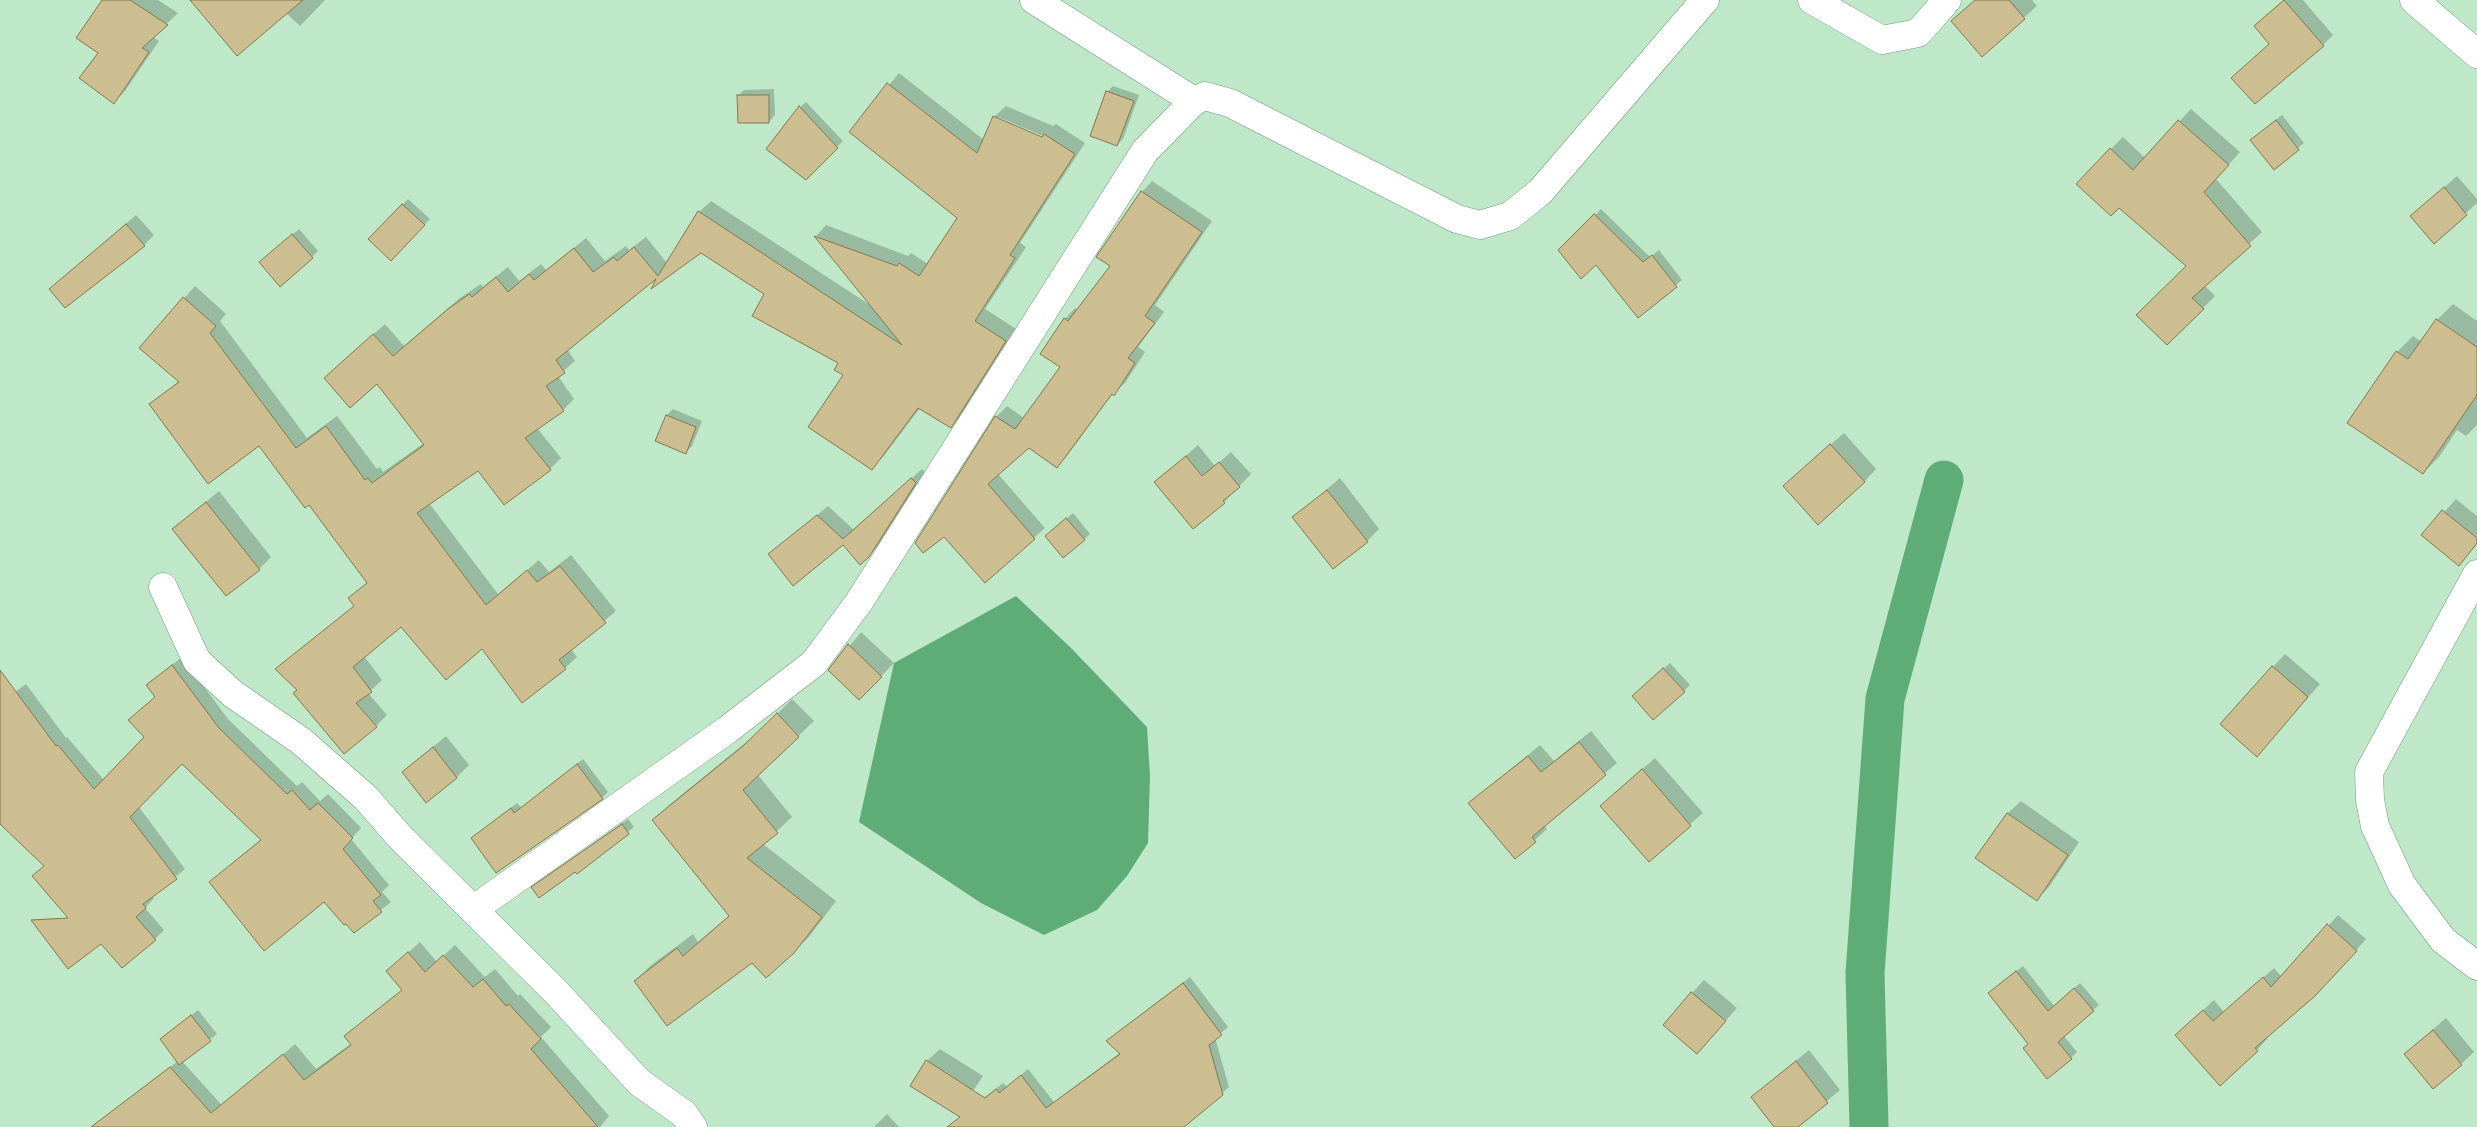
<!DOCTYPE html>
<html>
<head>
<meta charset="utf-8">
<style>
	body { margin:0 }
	canvas { display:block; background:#bee8c8 }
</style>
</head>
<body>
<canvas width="2477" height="1127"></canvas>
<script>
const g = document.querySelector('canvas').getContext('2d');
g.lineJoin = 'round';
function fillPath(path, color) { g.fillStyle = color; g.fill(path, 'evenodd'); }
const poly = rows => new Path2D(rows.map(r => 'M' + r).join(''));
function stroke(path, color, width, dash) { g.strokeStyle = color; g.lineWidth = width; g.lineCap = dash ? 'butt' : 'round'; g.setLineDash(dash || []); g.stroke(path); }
fillPath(poly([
	[1016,596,1071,648,1147,727,1150,776,1148,843,1127,876,1097,910,1044,935,981,903,859,822,894,663]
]), '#5ead76');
fillPath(poly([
	[104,0,158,0,178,13,153,37,159,41,125,91,114,102,100,53],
	[192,0,325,0,300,26,286,13],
	[1975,0,2032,0,2037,6,1982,55,1952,21],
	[2284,0,2303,0,2333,35,2323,45,2270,44,2265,16],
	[899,73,984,140,994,117,1006,106,1053,126,1056,124,1085,143,1020,243,1026,247,985,309,1016,329,961,416,950,427,920,408,883,457,872,468,840,363,766,293,701,251,659,274,567,349,575,361,558,376,574,399,563,410,537,428,561,458,550,469,479,469,429,503,498,594,539,560,549,572,571,555,616,611,571,649,577,657,565,668,522,701,482,647,402,626,364,656,382,680,368,693,387,715,376,726,277,669,355,605,350,599,368,582,309,504,260,444,151,405,179,381,140,348,195,286,226,314,220,321,307,438,337,416,377,469,380,467,383,472,424,443,377,382,336,367,385,324,404,346,460,298,481,284,483,287,508,267,519,281,541,264,546,270,586,238,605,261,626,246,629,250,646,237,667,263,699,212,711,201,873,307,816,236,826,225,908,256,911,253,928,264,958,217,851,132],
	[998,117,1048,138,1047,141,998,120],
	[1113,86,1139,95,1123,139,1117,145,1107,92],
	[774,89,775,115,769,122,738,96,744,90],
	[806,102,843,141,805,178,800,107],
	[2191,109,2240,152,2216,179,2262,232,2204,285,2215,296,2167,344,2187,266,2111,149,2123,137,2145,158],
	[2282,115,2304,143,2274,168,2252,140],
	[2457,176,2477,199,2477,203,2434,242,2412,216],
	[1152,181,1212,221,1155,305,1164,312,1138,347,1145,352,1125,383,1113,393,1067,456,1056,467,1029,447,998,474,1045,528,985,581,944,535,917,543,996,417,1007,406,1024,418,1061,367,1065,319,1075,308,1078,310,1111,266,1098,257,1142,192],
	[408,199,430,219,391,259,370,239],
	[1601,209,1650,257,1659,250,1682,280,1638,316,1596,263,1559,251],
	[136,215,154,235,144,245,61,280],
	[299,229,318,251,312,257,267,256],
	[2453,304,2477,321,2477,425,2466,436,2457,430,2439,457,2423,473,2397,352,2413,336,2422,342,2437,320],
	[673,409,702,421,692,446,686,452,667,415],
	[1844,433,1876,469,1864,482,1797,474],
	[1198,445,1215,466,1231,452,1251,474,1224,502,1156,482],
	[922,469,925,472,879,545,868,556,843,544,769,555,828,506,854,530],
	[1340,478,1379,529,1367,541,1294,518],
	[219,491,271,557,259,569,174,529],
	[2456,499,2477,516,2477,544,2459,564,2423,535],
	[1073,513,1090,534,1084,540,1053,530],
	[861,632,894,663,859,699,830,670],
	[2285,654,2320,684,2257,755,2273,667],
	[182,657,228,719,297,786,302,782,320,801,328,794,361,828,351,839,389,885,382,892,391,902,354,931,324,900,211,882,262,839,182,762,139,807,185,869,152,896,154,898,145,908,164,930,155,939,84,907,0,795,0,703,26,684,66,738,67,737,104,780,146,737,156,697,147,685],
	[1670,663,1690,685,1684,691,1640,691],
	[792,699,814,721,758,775,792,817,763,844,836,901,809,937,793,952,635,981,650,966,693,934,698,942,730,915,654,820,669,805,760,731],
	[1591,731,1617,763,1544,825,1547,829,1515,858,1470,803,1540,745,1554,761],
	[446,736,469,765,456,778,403,772],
	[1655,758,1703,813,1649,860,1614,794],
	[583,759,608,792,602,798,472,838,517,803,521,808],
	[2021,801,2079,842,2049,887,2037,899,1977,858,2008,813],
	[628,819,634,827,577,873,575,871,539,882],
	[2338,915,2366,939,2326,984,2266,1038,2267,1039,2257,1050,2187,1025,2214,1000,2224,1012,2274,968,2282,977],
	[420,942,437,962,455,945,485,977,495,969,518,996,520,994,551,1027,541,1037,609,1116,600,1127,287,1127,254,1080,295,1044,316,1069,352,1043,346,1036,403,989,388,971],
	[2023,966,2054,1006,2080,983,2099,1005,2064,1036,2077,1052,2071,1058,2029,1043,1996,987],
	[1190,977,1228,1027,1215,1038,1229,1087,1184,1127,986,1127,980,1101,1003,1083,1007,1087,1028,1069,1054,1102,1121,1052,1107,1041,1114,1035],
	[1704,980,1737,1008,1697,1053,1692,993],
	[198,1010,217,1034,182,1061,236,1121,230,1127,91,1127,178,1061,161,1039],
	[2446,1018,2474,1052,2461,1064,2405,1054],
	[940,1049,983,1076,967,1100,927,1061],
	[1809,1050,1840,1090,1796,1127,1776,1127,1752,1097],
	[887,1114,899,1127,874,1127]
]), '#0003');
stroke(poly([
	[1869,1127,1865,973,1885,699,1944,480]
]), '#5ead76', 39);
const building = poly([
	[102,0,130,0,168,25,142,48,149,52,114,104,79,78,98,53,76,38,102,0],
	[190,0,303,0,237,56,190,0],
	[1975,0,2009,0,2025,19,1982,57,1951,21,1975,0],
	[2284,0,2324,46,2255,104,2231,78,2269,44,2254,26,2284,0],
	[887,83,977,153,993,116,1042,137,1044,134,1075,154,1010,255,1015,258,975,321,1006,341,951,428,918,408,872,470,808,427,843,375,834,370,838,363,752,316,764,294,701,253,651,289,656,279,556,360,565,373,546,386,564,411,525,438,551,470,504,505,478,471,417,513,486,605,527,570,537,582,560,566,606,623,559,660,566,669,522,703,482,649,446,680,401,627,353,667,372,692,356,703,377,727,344,754,293,693,297,690,275,669,354,606,348,598,367,583,309,505,305,508,259,446,208,484,149,404,179,382,139,348,183,297,216,326,210,333,296,448,326,426,365,480,368,478,372,483,424,445,377,384,350,408,324,378,373,334,393,356,448,309,469,294,472,297,496,277,508,292,529,274,534,280,574,248,593,272,614,257,617,261,634,247,658,276,698,211,902,345,814,236,897,266,899,263,919,276,957,218,849,132,887,83],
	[1106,91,1134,101,1117,146,1090,136,1106,91],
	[737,95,769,95,769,123,738,123,737,95],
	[799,106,838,148,806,180,766,149,799,106],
	[2178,120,2229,165,2204,192,2251,246,2192,298,2204,309,2167,345,2136,315,2186,266,2119,208,2111,216,2076,184,2110,148,2133,170,2178,120],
	[2276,120,2299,150,2274,170,2250,140,2276,120],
	[2444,187,2467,215,2434,244,2410,216,2444,187],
	[1141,191,1202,232,1145,316,1155,323,1128,358,1135,363,1114,396,1112,394,1057,468,1029,448,988,484,1035,539,985,583,944,537,923,553,915,543,995,416,1015,429,1060,367,1040,354,1064,318,1068,321,1110,266,1096,257,1141,191],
	[402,204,425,225,391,261,368,239,402,204],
	[1594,214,1643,262,1652,255,1677,287,1638,318,1596,265,1581,279,1558,250,1594,214],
	[126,224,145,246,65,308,49,289,126,224],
	[292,234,313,258,280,287,259,262,292,234],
	[2436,319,2477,347,2477,395,2423,474,2347,423,2396,351,2408,359,2436,319],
	[666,415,696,427,686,454,655,441,666,415],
	[1830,444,1865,482,1818,525,1783,486,1830,444],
	[1186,456,1202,476,1219,462,1240,487,1223,501,1225,503,1193,529,1154,482,1186,456],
	[911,478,916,483,869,557,860,565,843,545,793,586,768,554,817,515,843,539,911,478],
	[1327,490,1368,542,1333,569,1292,517,1327,490],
	[206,502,260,570,226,596,172,529,206,502],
	[2442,510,2477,538,2477,543,2459,566,2421,535,2442,510],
	[1066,518,1085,540,1063,558,1045,536,1066,518],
	[848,644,882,677,859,700,828,670,848,644],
	[172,665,219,728,287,794,292,790,310,810,318,803,353,838,343,849,381,895,373,901,382,912,354,933,346,924,344,925,324,902,264,951,209,882,261,840,182,764,130,817,177,879,143,904,146,908,136,917,156,940,122,968,101,944,68,969,31,920,68,918,32,876,44,866,0,824,0,670,56,746,58,745,94,789,144,737,128,720,155,697,146,685,172,665],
	[2272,666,2308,697,2257,757,2220,724,2272,666],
	[1663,668,1685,692,1653,720,1632,696,1663,668],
	[777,713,799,737,743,790,778,833,747,858,822,917,794,953,766,978,752,963,667,1026,634,981,677,948,683,956,729,916,652,820,743,746,777,713],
	[1579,742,1606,775,1532,837,1536,842,1515,859,1468,803,1528,756,1541,772,1579,742],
	[433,747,457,778,426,803,402,772,433,747],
	[577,764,603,799,496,873,471,838,511,808,514,813,577,764],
	[1642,769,1691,826,1649,862,1600,806,1642,769],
	[2007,813,2068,855,2037,901,1975,858,2007,813],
	[622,824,629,834,577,874,575,872,539,898,531,887,622,824],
	[2327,924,2357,951,2315,996,2255,1048,2258,1051,2220,1086,2175,1035,2203,1010,2213,1021,2263,977,2271,987,2327,924],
	[408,952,425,972,443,955,473,987,483,979,506,1006,509,1004,541,1039,531,1049,598,1127,91,1127,170,1067,211,1113,283,1054,304,1080,351,1045,344,1036,402,990,386,971,408,952],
	[2016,971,2048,1011,2074,988,2094,1011,2058,1042,2072,1059,2047,1079,2023,1048,2028,1044,1988,993,2016,971],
	[1183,983,1222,1035,1209,1045,1223,1095,1184,1127,947,1127,960,1117,910,1086,926,1060,985,1098,996,1089,999,1093,1021,1075,1046,1108,1120,1054,1106,1041,1183,983],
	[1691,992,1726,1021,1697,1054,1663,1025,1691,992],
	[191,1015,211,1041,179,1065,160,1039,191,1015],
	[2433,1030,2462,1065,2433,1089,2404,1054,2433,1030],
	[1796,1061,1828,1103,1798,1127,1774,1127,1751,1097,1796,1061]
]);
fillPath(building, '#cdbe92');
stroke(building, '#84774c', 1);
const street = poly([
	[1034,0,1194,101],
	[1812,0,1882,40,1918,33,1947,0],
	[2414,0,2477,54],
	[2477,574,2369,772,2370,800,2375,826,2402,885,2443,940,2477,966],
	[163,587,197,661,233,694,301,741,366,798,400,837,557,993,639,1082,684,1114,693,1127],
	[474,909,727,730,814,663,859,602,1145,151,1194,101,1205,96,1230,103,1457,219,1480,225,1510,216,1540,192,1705,0]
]);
stroke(street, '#729a7c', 29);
stroke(street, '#fff', 28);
</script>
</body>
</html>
